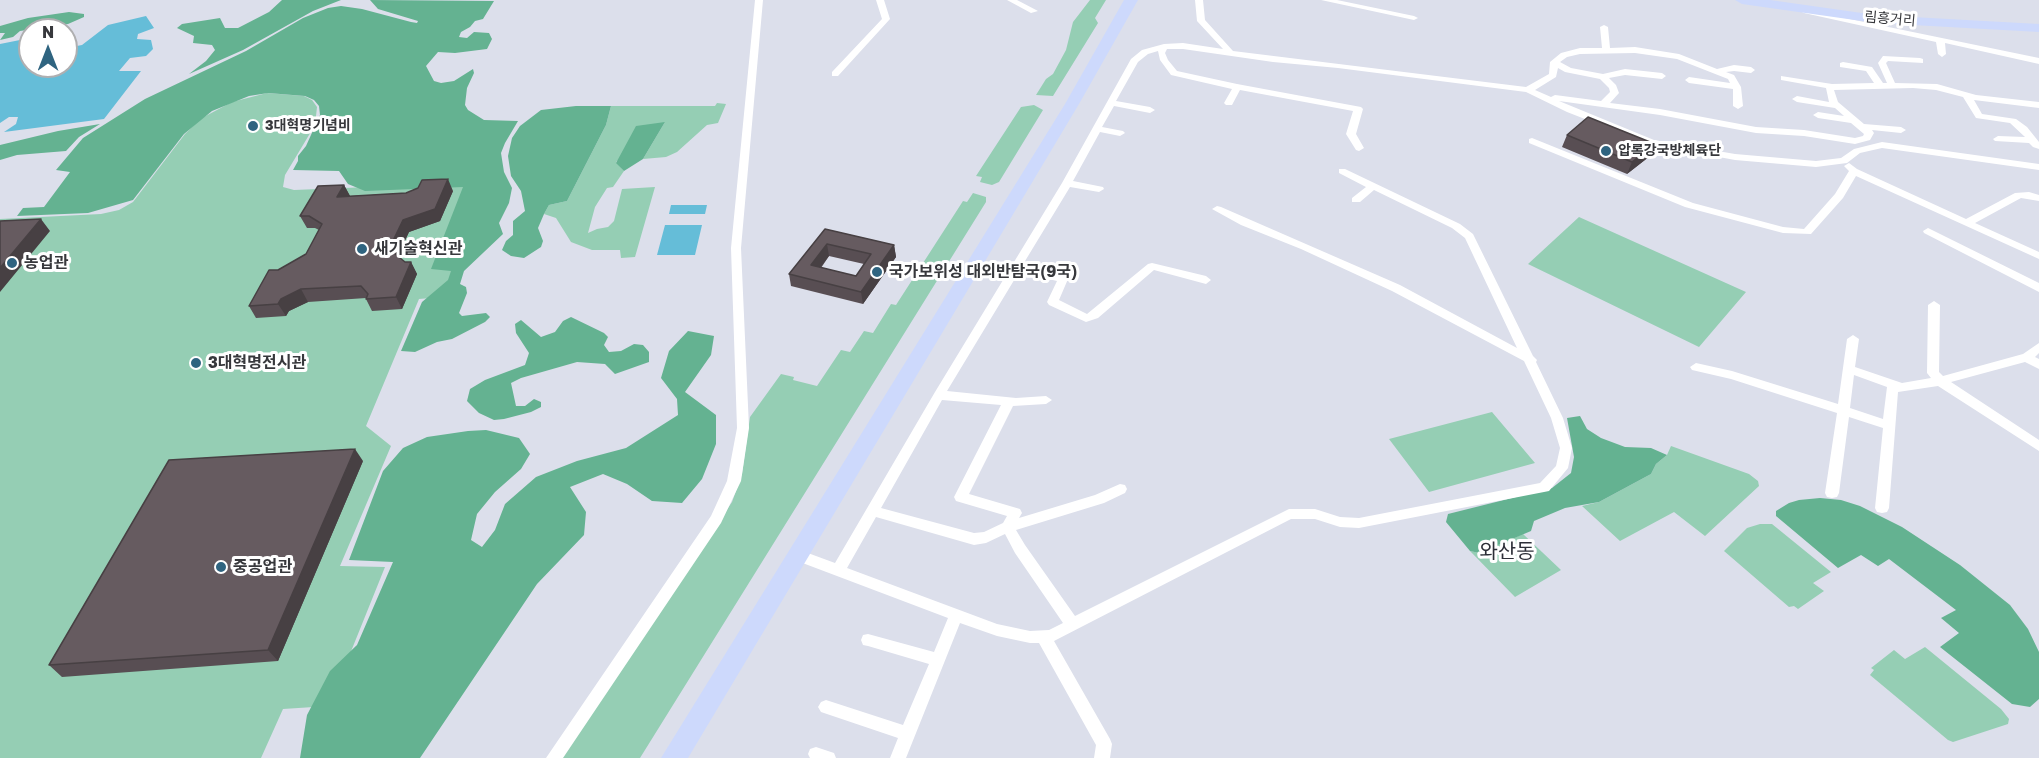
<!DOCTYPE html>
<html>
<head>
<meta charset="utf-8">
<style>
	body { margin:0 }
	#map { position:relative; width:2039px; height:758px; overflow:hidden; background:#dcdfeb; font-family:"Golos Text",sans-serif }
	canvas { display:block }
	.north { position:absolute; left:18px; top:18px; width:60px; height:60px; box-sizing:border-box; background:#fff; border:2px solid #afafb1; border-radius:50%; rotate:0deg; font-size:16px; font-weight:700; line-height:24px; text-align:center; color:#37383c }
	.north::after { content:''; display:block; margin:auto; width:21px; height:27px; background:#2f6480; clip-path:polygon(50% 0,100% 100%,50% 72%,0 100%) }
</style>
</head>
<body>
<div id="map">
<canvas width="2039" height="758"></canvas>
<div class="north">N</div>
</div>
<script>
const g = document.querySelector('canvas').getContext('2d');
g.lineJoin = 'round';
function fillPath(path, color) { g.fillStyle = color; g.fill(path, 'evenodd'); }
const poly = rows => new Path2D(rows.map(r => 'M' + r).join(''));
function stroke(path, color, width, dash) { g.strokeStyle = color; g.lineWidth = width; g.lineCap = dash ? 'butt' : 'round'; g.setLineDash(dash || []); g.stroke(path); }
function write(font, color, halo, rows, align = 'center') {
  g.font = font + ' "Golos Text","Noto Sans KR",sans-serif'; g.lineWidth = 6; g.setLineDash([]); g.textBaseline = 'middle'; g.strokeStyle = halo; g.fillStyle = color; for (const [text, x, y, turn = 0] of rows) {
    g.save(); g.translate(x, y); g.rotate((+turn || 0) * Math.PI / 180); g.textAlign = isNaN(turn) ? turn : align; if (halo) g.strokeText(text, 0, 0); g.fillText(text, 0, 0); g.restore();
  }
}
fillPath(poly([
	[1090,0,1106,0,1095,18,1098,23,1053,96,1036,95,1046,79,1053,74,1066,50,1073,22],
	[267,93,304,96,312,100,317,107,315,125,285,175,283,187,294,190,468,183,455,265,442,297,419,299,366,426,391,446,340,566,385,567,329,706,283,709,261,758,0,758,0,219,101,214,119,210,133,202,185,134,200,119,232,102],
	[717,103,726,104,718,123,707,125,677,152,666,157,643,159,665,122,616,162,624,171,613,187,607,188,595,207,588,233,597,229,608,227,614,221,622,189,655,187,635,257,621,258,620,250,592,250,571,242,556,218,544,214,549,205,567,201,606,125,611,106,715,106],
	[1034,105,1043,110,999,182,992,185,980,182,982,177,976,176,1021,107],
	[973,193,986,197,986,202,640,758,561,758,732,502,742,474,750,417,781,374,794,377,793,380,817,386,841,350,850,352,864,331,873,333,891,304,896,305,963,201,967,202],
	[1579,217,1746,292,1699,347,1528,264],
	[1492,412,1535,463,1429,492,1389,439],
	[1671,446,1749,474,1758,481,1759,486,1705,536,1674,512,1620,541,1582,506,1599,502,1651,474,1656,464,1667,455],
	[1760,524,1772,524,1831,572,1813,583,1824,591,1798,609,1794,606,1789,607,1724,551,1747,528],
	[1523,534,1561,570,1515,597,1470,551,1479,553],
	[1925,647,2001,709,2009,719,2008,724,1953,742,1948,740,1870,675,1874,670,1871,668,1894,650,1905,659]
]), '#95ceb4');
fillPath(poly([
	[282,0,341,0,313,11,243,50,189,74,206,61,215,50,212,45,193,43,194,36,177,28,182,24,220,18,225,28,238,28,269,12],
	[370,0,494,1,483,19,475,21,470,27,461,32,459,37,467,38,474,32,489,33,492,39,487,49,455,53,438,52,426,66,434,81,441,83,454,81,473,69,474,73,467,88,465,105,468,110,484,120,518,121,505,143,501,153,504,172,512,188,509,203,499,223,503,234,464,271,460,284,466,287,467,293,459,313,462,316,486,313,490,317,485,322,452,339,437,342,415,352,401,351,422,302,448,280,451,271,431,269,463,187,365,191,348,184,339,171,293,170,298,161,298,156,306,146,320,115,319,106,314,100,305,96,268,93,249,96,212,111,184,134,133,200,88,213,17,216,23,208,44,207,70,172,56,170,83,138,145,99,246,51,303,18,328,8,341,6,362,9,411,22,417,23,418,21,378,9],
	[69,12,84,14,84,17,68,24,20,31,13,37,0,40,5,33,0,33,0,26,28,18],
	[576,106,611,106,606,125,567,201,549,205,544,214,538,228,543,241,541,247,524,258,511,256,502,250,506,241,513,235,513,221,525,211,521,191,511,176,508,156,512,138,520,126,541,110],
	[665,122,643,159,624,171,616,163,636,126],
	[100,124,79,137,66,151,17,155,0,160,0,145,58,131],
	[571,317,604,333,608,337,604,345,609,352,621,351,634,344,643,345,649,352,649,362,615,374,605,364,577,362,521,378,511,383,516,406,525,406,534,399,541,402,541,407,531,412,504,419,494,420,479,413,467,401,470,389,485,380,525,365,529,353,516,333,515,324,521,320,541,337,555,332,563,321],
	[688,331,714,336,711,355,685,392,716,415,716,444,702,479,682,503,652,501,627,484,603,474,570,487,586,512,584,535,537,584,420,758,300,758,307,715,330,671,357,645,393,562,349,560,383,471,403,448,427,437,468,431,486,430,519,438,530,454,521,469,495,492,477,514,471,540,482,547,495,530,505,504,536,477,577,461,626,448,678,415,677,399,661,378,669,351],
	[1580,416,1587,429,1601,438,1625,447,1651,448,1667,455,1656,464,1651,474,1599,502,1565,508,1534,521,1531,531,1479,553,1470,551,1446,522,1448,514,1552,488,1571,473,1574,457,1567,418],
	[1820,498,1841,500,1860,506,1902,527,1960,565,2010,605,2028,629,2039,652,2039,699,2030,707,2012,704,1940,647,1959,633,1941,618,1956,610,1889,559,1878,566,1861,555,1838,568,1776,516,1776,511,1789,503,1799,500]
]), '#64b291');
fillPath(poly([
	[146,16,154,28,138,34,137,39,151,40,153,49,146,56,130,58,119,71,141,71,104,119,4,132,16,124,18,117,9,117,0,123,0,44,30,38,30,66,66,66,66,48,82,45,108,25],
	[671,205,707,205,705,214,669,214],
	[665,225,702,225,695,255,657,255]
]), '#65bdd8');
fillPath(poly([
	[755,0,763,0,741,248,749,428,741,481,721,523,563,758,546,758,711,516,727,481,737,428,731,248,755,0],
	[876,0,884,0,890,19,838,76,832,76,832,72,882,19,876,0],
	[1007,0,1017,0,1038,11,1031,13,1007,0],
	[1195,0,1203,0,1205,20,1233,51,1526,87,1549,74,1550,62,1561,53,1580,48,1602,48,1600,27,1604,25,1608,27,1610,48,1635,47,1679,54,1717,69,1734,65,1751,67,1755,70,1751,73,1734,71,1726,72,1734,75,1741,87,1743,106,1738,109,1733,106,1733,89,1689,83,1685,80,1689,77,1730,83,1728,79,1677,59,1635,53,1580,54,1567,57,1560,62,1571,68,1603,74,1625,69,1662,73,1666,76,1662,79,1625,75,1609,78,1616,85,1619,93,1610,103,1660,109,1756,127,1804,130,1855,138,1863,136,1864,134,1851,123,1818,118,1813,115,1818,112,1844,116,1835,108,1797,102,1792,99,1797,96,1829,102,1826,88,1781,80,1781,76,1832,84,1874,83,1866,71,1840,67,1840,63,1843,62,1872,67,1883,83,1887,83,1878,63,1883,56,1920,58,1923,59,1923,63,1888,61,1886,63,1895,83,1937,84,1976,95,2039,102,2039,108,1974,100,1982,114,2016,119,2027,127,2039,142,2039,149,2033,147,2029,143,1995,141,1993,139,1998,136,2025,137,2010,123,1976,118,1963,97,1936,90,1913,88,1834,90,1838,102,1864,124,1901,127,1906,130,1901,133,1872,130,1874,133,1870,140,1855,144,1804,136,1756,133,1660,115,1559,101,1654,140,1735,154,1816,161,1841,158,1854,149,1882,142,2039,164,2039,170,1882,148,1860,153,1847,163,1816,167,1735,160,1649,144,1567,112,1526,92,1338,68,1273,62,1183,49,1167,49,1165,53,1168,60,1177,71,1237,84,1361,107,1363,109,1356,134,1364,148,1359,151,1356,150,1346,134,1353,111,1240,90,1232,105,1226,105,1224,103,1232,89,1171,75,1160,60,1158,51,1148,54,1138,62,1116,101,1150,107,1155,110,1150,113,1114,106,1102,127,1123,131,1125,133,1120,136,1100,132,1073,181,1103,187,1104,189,1099,192,1070,187,1022,266,1067,277,1068,279,1059,300,1087,314,1148,264,1152,263,1206,276,1211,280,1206,284,1154,270,1098,318,1086,322,1049,305,1047,302,1057,281,1019,272,947,391,1016,398,1046,396,1052,400,1046,404,1013,406,969,494,1020,509,1022,513,1019,518,1095,495,1120,484,1125,485,1127,489,1125,493,1104,503,1016,530,1025,545,1075,616,1289,509,1315,509,1340,517,1359,518,1540,483,1556,466,1560,448,1551,418,1524,361,1392,291,1301,249,1241,225,1212,209,1217,206,1221,207,1400,285,1517,348,1465,238,1452,228,1374,190,1360,202,1352,202,1352,198,1366,187,1339,173,1339,169,1345,169,1460,224,1473,234,1533,356,1537,360,1536,362,1563,418,1572,448,1568,468,1549,491,1544,492,1359,528,1340,527,1315,519,1291,519,1054,641,1110,739,1112,744,1110,758,1094,758,1096,745,1039,643,1030,643,997,636,960,623,906,758,890,758,898,738,821,712,818,707,821,702,826,700,903,725,929,664,868,646,863,645,861,640,863,635,868,634,934,652,948,618,792,559,790,555,792,551,797,549,835,563,935,392,1062,183,1131,59,1142,50,1164,44,1183,43,1223,49,1197,21,1195,0],
	[1558,68,1565,72,1600,79,1609,88,1610,92,1601,101,1555,95,1551,97,1535,90,1556,77,1558,68],
	[942,400,1001,405,954,497,956,501,1007,516,1003,523,984,532,974,533,881,508,942,400],
	[876,517,974,545,986,543,1005,534,1015,553,1063,623,1049,630,1030,631,997,624,847,568,876,517],
	[1321,0,1337,0,1414,16,1418,18,1414,20,1321,0],
	[1801,9,2039,58,2039,64,1945,43,1946,54,1942,57,1938,54,1936,42,1804,13,1800,11,1801,9],
	[1532,138,1693,203,1783,227,1804,229,1835,194,1849,171,1844,166,1849,163,1857,169,1966,219,2015,193,2029,192,2039,195,2039,201,2021,198,1975,223,2039,252,2039,259,1856,176,1843,198,1811,234,1783,233,1685,207,1529,143,1529,139,1532,138],
	[1928,228,2039,283,2039,292,1924,233,1923,231,1928,228],
	[1934,301,1940,305,1939,372,1943,376,2023,354,2039,343,2039,353,2035,357,2039,359,2039,369,2025,362,1951,382,2039,440,2039,451,1938,386,1898,392,1889,508,1887,512,1882,513,1877,512,1875,508,1883,428,1849,417,1839,493,1837,497,1832,498,1827,497,1825,493,1837,413,1731,379,1692,370,1690,367,1696,363,1732,371,1838,404,1847,339,1853,335,1859,339,1855,367,1902,383,1931,378,1927,373,1928,305,1934,301],
	[1854,375,1887,387,1883,419,1850,408,1854,375],
	[816,747,834,753,836,758,810,758,808,754,810,749,816,747]
]), '#fff');
fillPath(poly([
	[1124,0,1138,0,1079,104,688,758,661,758,1065,104,1124,0],
	[1735,0,1770,0,1876,15,2039,24,2039,32,1876,23,1742,4,1735,0]
]), '#cdd9fc');
fillPath(poly([
	[1567,135,1655,144,1650,156,1627,174,1562,147],
	[344,185,350,196,453,191,440,221,409,232,398,256,405,262,411,262,417,274,402,309,372,311,366,299,366,298,308,302,289,311,286,316,256,318,249,306,278,270,306,254,319,230,315,228,307,228,300,216],
	[825,229,894,245,896,257,863,304,791,286,789,274],
	[829,256,864,264,856,276,821,268],
	[363,461,278,661,62,677,49,665]
]), '#584e53');
fillPath(poly([
	[1655,144,1650,156,1627,174,1632,162],
	[448,179,453,191,440,221,409,232,395,261,389,249,403,220],
	[344,185,350,196,337,197],
	[41,219,50,231,0,292,0,268],
	[827,244,829,256,813,277,811,265],
	[894,245,896,257,863,304,861,292],
	[411,262,417,274,402,309,396,297],
	[301,289,308,302,289,311,286,316,278,304,281,299],
	[355,449,363,461,278,661,268,650]
]), '#474043');
const building = poly([
	[1588,117,1655,144,1632,162,1567,135,1588,117],
	[448,179,435,209,403,220,389,249,405,262,411,262,396,297,366,299,368,294,361,286,301,289,281,299,278,304,249,306,269,270,278,270,306,254,322,224,309,216,300,216,318,186,344,185,337,197,406,193,418,188,422,180,448,179],
	[41,219,0,268,0,221,41,219],
	[825,229,894,245,861,292,789,274,825,229],
	[827,244,871,254,856,276,811,265,827,244],
	[355,449,268,650,49,665,169,460,355,449]
]);
fillPath(building, '#665b60');
stroke(building, '#474043', 1.5);
for (const [x, y, r, color] of [
	[253,126,6,"#2f6480"],
	[1606,151,6,"#2f6480"],
	[362,249,6,"#2f6480"],
	[12,263,6,"#2f6480"],
	[877,272,6,"#2f6480"],
	[196,363,6,"#2f6480"],
	[221,567,6,"#2f6480"]
]) { const dot = new Path2D(); dot.arc(x, y, r, 0, 2 * Math.PI); g.fillStyle = color; g.fill(dot); stroke(dot, '#fff', 2); }
write('14px', '#37383c', '#fff', [
	["림흥거리",1890,19,5]
]);
write('bold 14px', '#37383c', '#fff', [
	["3대혁명기념비",265,126],
	["압록강국방체육단",1618,151]
], 'left');
write('bold 16px', '#37383c', '#fff', [
	["새기술혁신관",374,249],
	["농업관",24,263],
	["국가보위성 대외반탐국(9국)",889,272],
	["3대혁명전시관",208,363],
	["중공업관",233,567]
], 'left');
write('20px', '#2d2f38', '#fff', [
	["와산동",1507,552]
]);
</script>
</body>
</html>
